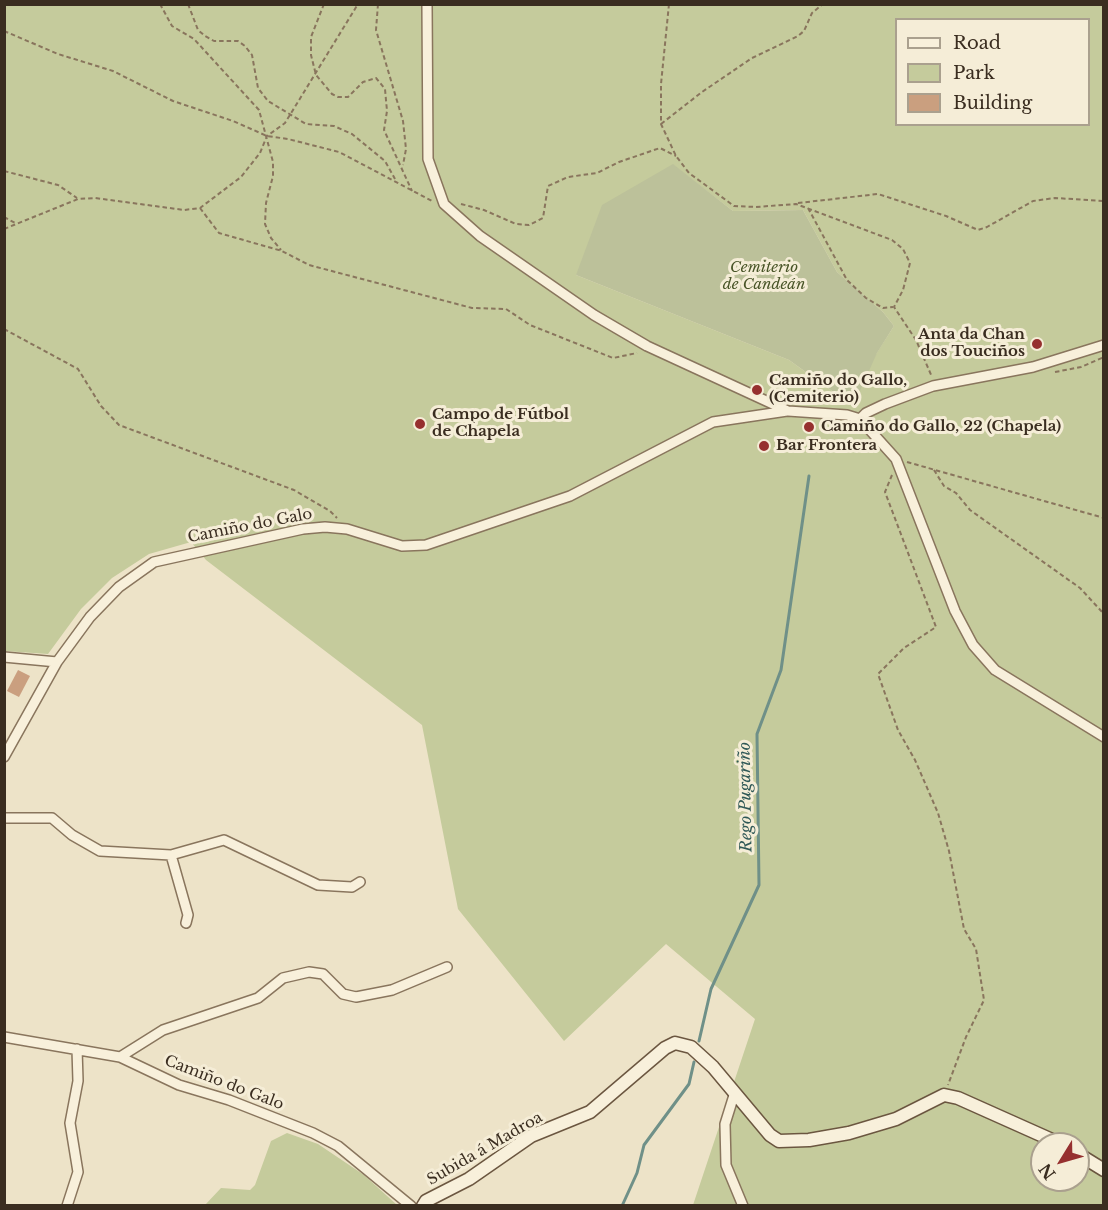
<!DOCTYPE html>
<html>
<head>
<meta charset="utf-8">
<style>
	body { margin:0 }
	#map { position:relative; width:1108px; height:1210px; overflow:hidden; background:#ede3c8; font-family:"Libre Baskerville",serif }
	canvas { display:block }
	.frame { position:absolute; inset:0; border:6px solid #3a2d20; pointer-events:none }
	.legend { position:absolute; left:895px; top:18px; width:195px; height:108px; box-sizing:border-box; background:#f5edd7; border:2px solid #aaa08e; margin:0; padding:8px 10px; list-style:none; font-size:18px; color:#3a2d20 }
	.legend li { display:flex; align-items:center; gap:12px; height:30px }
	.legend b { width:30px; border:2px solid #aaa08e }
	.north { position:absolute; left:1030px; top:1132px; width:60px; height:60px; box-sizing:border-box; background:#f5edd7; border:2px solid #aaa08e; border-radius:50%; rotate:233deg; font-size:16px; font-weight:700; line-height:24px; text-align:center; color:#3a2d20 }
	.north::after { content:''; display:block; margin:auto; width:21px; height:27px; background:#96302f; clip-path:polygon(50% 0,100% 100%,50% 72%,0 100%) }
</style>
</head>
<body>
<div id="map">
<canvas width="1108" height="1210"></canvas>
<div class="frame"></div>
<ul class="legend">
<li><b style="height:8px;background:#f8f0db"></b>Road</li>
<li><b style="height:16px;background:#c5cb9c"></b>Park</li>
<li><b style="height:16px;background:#ca9f7f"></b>Building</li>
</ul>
<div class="north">N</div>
</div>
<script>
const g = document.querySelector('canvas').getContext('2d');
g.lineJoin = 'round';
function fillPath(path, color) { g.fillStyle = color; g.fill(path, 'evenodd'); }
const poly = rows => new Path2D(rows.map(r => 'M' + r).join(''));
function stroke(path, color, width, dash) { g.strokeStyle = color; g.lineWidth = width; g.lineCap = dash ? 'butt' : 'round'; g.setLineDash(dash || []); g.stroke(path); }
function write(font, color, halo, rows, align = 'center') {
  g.font = font + ' "Libre Baskerville",serif'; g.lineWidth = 6; g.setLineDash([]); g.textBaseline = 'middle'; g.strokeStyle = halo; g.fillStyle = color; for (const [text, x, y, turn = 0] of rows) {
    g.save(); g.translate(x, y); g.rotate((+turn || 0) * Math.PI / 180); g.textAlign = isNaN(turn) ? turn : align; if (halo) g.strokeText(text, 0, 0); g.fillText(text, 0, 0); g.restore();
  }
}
fillPath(poly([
	[4,5,1103,5,1103,1205,693,1205,755,1019,666,944,564,1041,458,909,422,725,206,560,191,542,149,554,112,578,81,609,48,654,5,651],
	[896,20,1088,20,1088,124,896,124],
	[673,165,733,211,803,210,837,272,883,312,894,326,846,401,789,360,576,275],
	[1042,1144,1078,1144,1078,1180,1042,1180],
	[287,1133,318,1144,364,1175,397,1205,205,1205,221,1188,250,1190,255,1185,271,1141]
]), '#c5cb9c');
fillPath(poly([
	[673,164,733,211,803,210,837,272,883,312,894,326,877,353,855,402,846,401,789,360,576,275,602,205]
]), '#bcc19a');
stroke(poly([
	[699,1041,711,989,759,885,757,734,781,670,809,476],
	[622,1206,637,1173,644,1145,689,1084,694,1062]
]), '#6f9088', 3);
fillPath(poly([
	[18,670,30,676,19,697,7,691]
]), '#ca9f7f');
const street = poly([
	[427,4,428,159,444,204,480,236,594,315,647,346,788,411,847,415,860,419,896,459,955,611,973,645,995,670,1104,737],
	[860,419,866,413,885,404,933,386,1033,367,1104,345],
	[4,657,57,662],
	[4,757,57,662,90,617,119,587,154,562,303,529,325,527,347,529,402,546,426,545,570,496,713,422,787,411],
	[4,818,52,818,72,835,100,851,171,855,224,840,318,885,352,887,360,882],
	[171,855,188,915,186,923],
	[4,1037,120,1057,179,1085,229,1100,313,1133,338,1146,411,1206],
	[120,1057,163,1030,258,998,283,978,309,972,323,974,343,994,356,997,392,990,447,967],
	[735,1092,725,1124,726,1165,743,1206],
	[67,1206,78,1172,70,1123,78,1081,77,1049]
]);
const secondary = poly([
	[1078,1154,1104,1170],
	[423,1206,426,1201,469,1179,531,1136,590,1112,665,1048,675,1043,691,1047,713,1067,770,1135,779,1141,809,1140,849,1133,896,1119,944,1095,958,1098,1061,1144]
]);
stroke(street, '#89755d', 12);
stroke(secondary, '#6b5640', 15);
stroke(poly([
	[160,4,172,26,194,39,259,110,273,162,273,176,266,203,265,224,271,238,281,250],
	[188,4,198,30,205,36,214,41,238,41,245,46,252,55,258,88,268,101,306,124,334,126,352,134,385,161,395,179],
	[324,4,311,37,311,55,316,75,332,94,338,97,348,97,363,82,376,78,385,89,387,111,384,130,412,191],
	[378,4,376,30,403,121,406,149,403,165],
	[669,4,661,84,661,124,676,156,689,173,734,206,756,207,796,204,892,240,903,249,910,263,903,290,894,307,916,340,932,377],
	[4,31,58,54,113,71,173,101,233,121,267,136,288,139,339,152,434,202],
	[661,124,702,92,752,58,798,36,804,31,812,13,823,4],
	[4,171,58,185,77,198],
	[798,203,878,194,946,216,978,230,987,227,1033,201,1055,198,1104,201],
	[461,204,484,210,516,224,529,225,543,218,548,186,568,177,597,173,619,162,660,148,676,156],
	[200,208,219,233,282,251,309,265,472,308,506,309,530,325,613,358,637,353],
	[808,208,847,280,866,298,883,308,893,307],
	[4,217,15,223],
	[4,229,78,199,95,198,184,210,200,208,241,177,260,153,267,136,285,123,358,4],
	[4,329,78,369,101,406,119,425,294,490,330,511,337,518],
	[1055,372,1081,367,1104,357],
	[907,462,1104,518],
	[934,470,944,486,956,493,970,510,1080,588,1104,614],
	[892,475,885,492,936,627,904,648,878,674,898,730,915,760,938,813,949,851,964,929,976,949,984,1000,966,1037,948,1085]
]), '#89755d', 2, [4.5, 3]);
stroke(street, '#f8f0db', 9);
stroke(secondary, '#f8f0db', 12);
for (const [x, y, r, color] of [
	[1037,344,6,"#96302f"],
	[757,390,6,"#96302f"],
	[420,424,6,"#96302f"],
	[809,427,6,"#96302f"],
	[764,446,6,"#96302f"]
]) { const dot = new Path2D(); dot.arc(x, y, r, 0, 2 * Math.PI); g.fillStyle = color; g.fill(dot); stroke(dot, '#f5edd7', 2); }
write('italic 15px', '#495528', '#f5edd7', [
	["Cemiterio",764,268],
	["de Candeán",764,285]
]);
write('bold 15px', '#3a2d20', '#f5edd7', [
	["Anta da Chan",1025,335,"right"],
	["dos Touciños",1025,352,"right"],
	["Camiño do Gallo,",769,381],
	["(Cemiterio)",769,398],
	["Campo de Fútbol",432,415],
	["de Chapela",432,432],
	["Camiño do Gallo, 22 (Chapela)",821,427],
	["Bar Frontera",776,446]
], 'left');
write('15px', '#3a2d20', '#f5edd7', [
	["Camiño do Galo",250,526,-11],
	["Camiño do Galo",224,1083,21],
	["Subida á Madroa",485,1149,-30]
]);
write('italic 16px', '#305957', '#f5edd7', [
	["Rego Pugariño",746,797,-91]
]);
</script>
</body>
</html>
